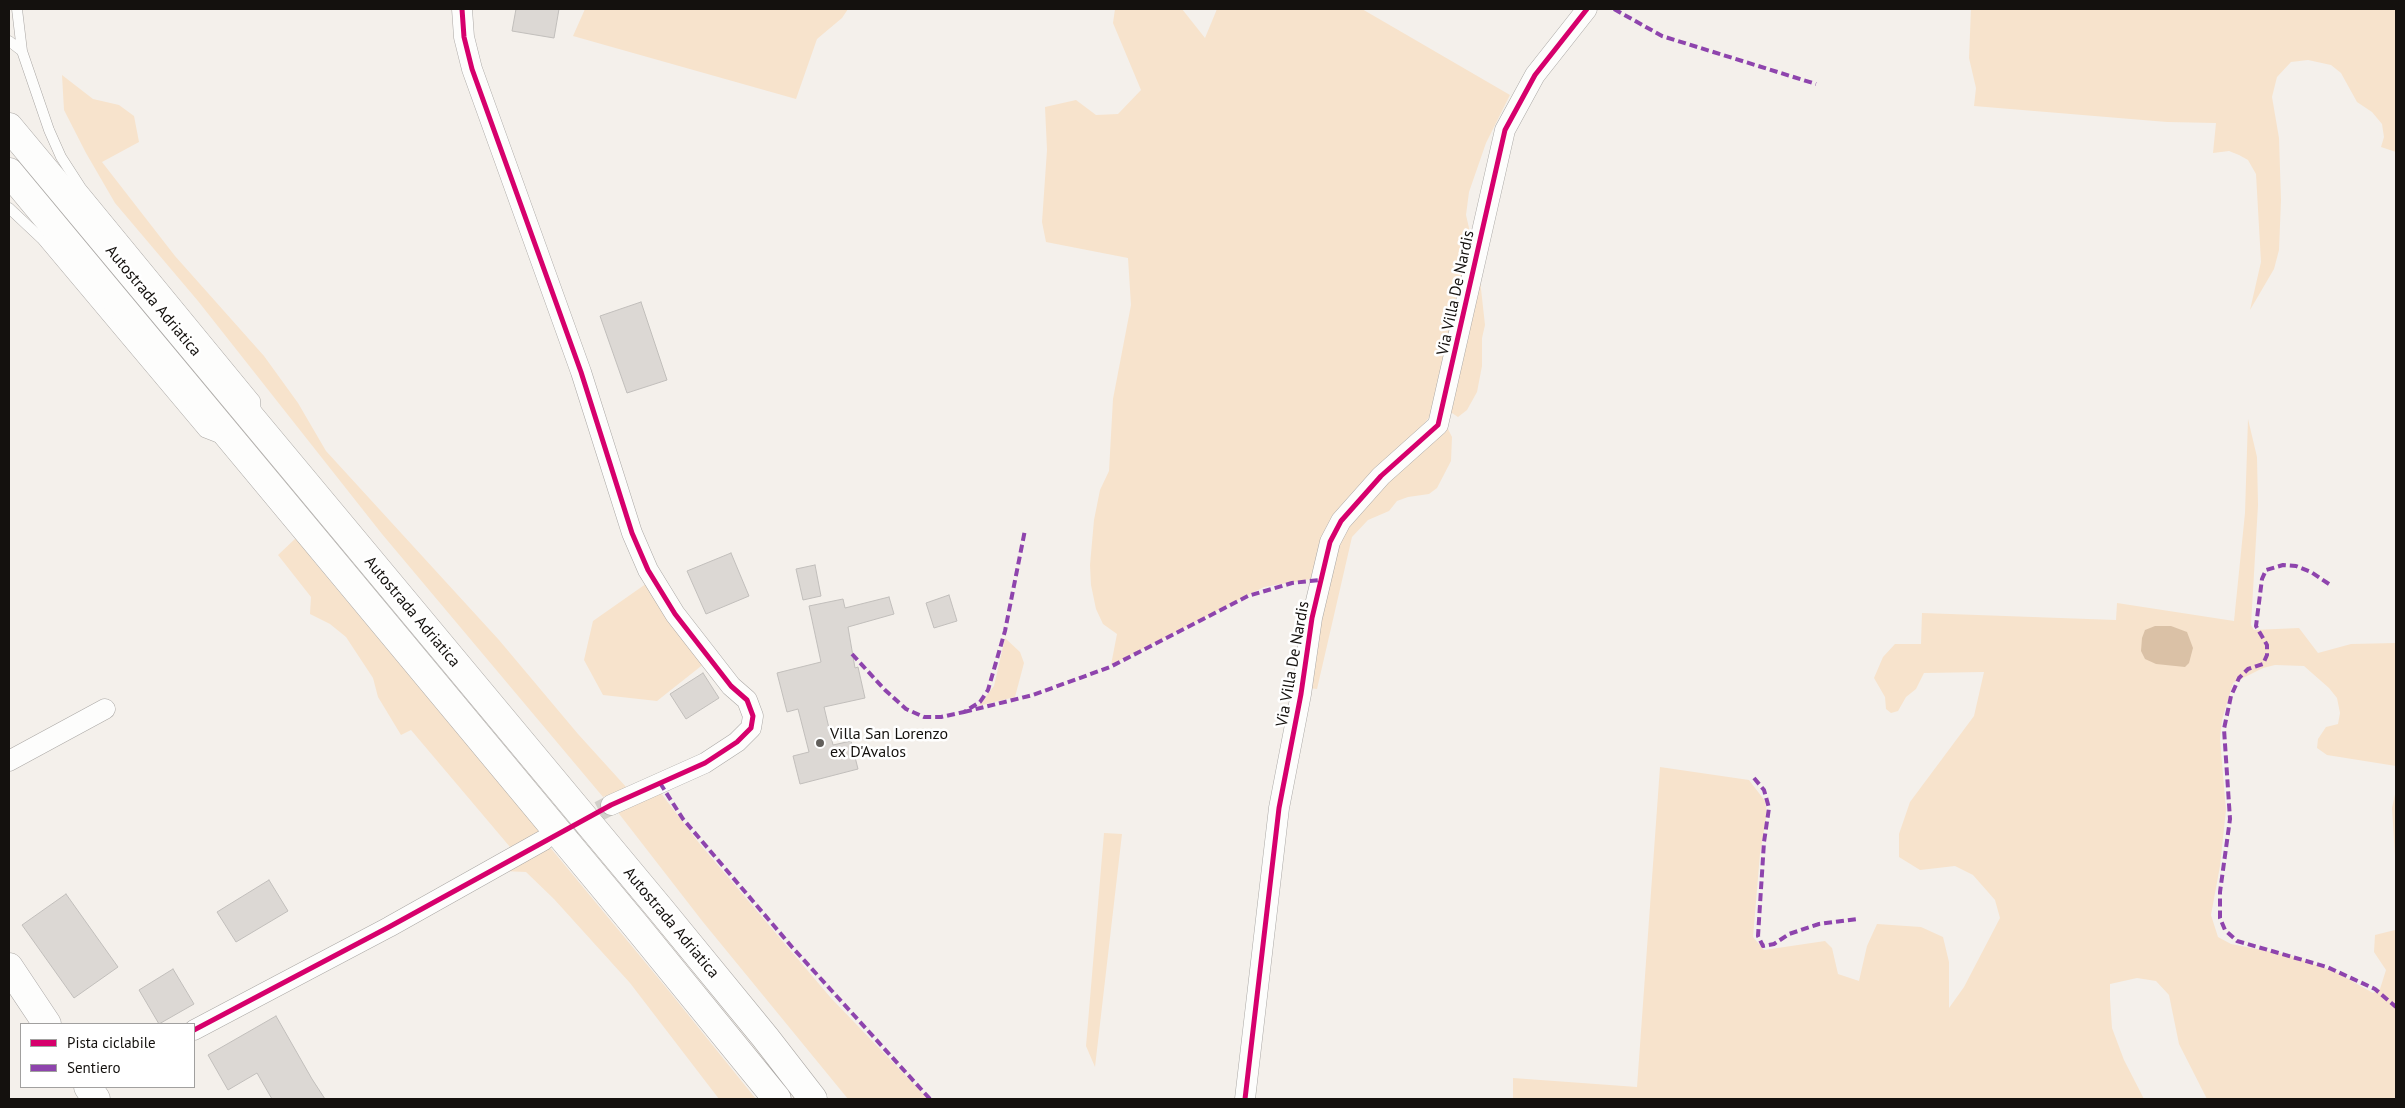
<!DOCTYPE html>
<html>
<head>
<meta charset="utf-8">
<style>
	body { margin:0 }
	#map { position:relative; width:2405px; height:1108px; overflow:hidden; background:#f4f0eb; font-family:"PT Sans",sans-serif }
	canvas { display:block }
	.frame { position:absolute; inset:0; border:10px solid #14110e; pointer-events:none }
	.legend { position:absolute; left:20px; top:1023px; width:175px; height:65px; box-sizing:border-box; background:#fff; border:1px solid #a1a09f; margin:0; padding:6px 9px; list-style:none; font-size:15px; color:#14110e }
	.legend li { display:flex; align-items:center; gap:10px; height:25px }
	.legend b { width:25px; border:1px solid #a1a09f }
</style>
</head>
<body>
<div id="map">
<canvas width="2405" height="1108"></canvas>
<div class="frame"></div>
<ul class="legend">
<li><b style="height:6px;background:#d6006c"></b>Pista ciclabile</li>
<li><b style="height:6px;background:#8e44ad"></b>Sentiero</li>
</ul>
</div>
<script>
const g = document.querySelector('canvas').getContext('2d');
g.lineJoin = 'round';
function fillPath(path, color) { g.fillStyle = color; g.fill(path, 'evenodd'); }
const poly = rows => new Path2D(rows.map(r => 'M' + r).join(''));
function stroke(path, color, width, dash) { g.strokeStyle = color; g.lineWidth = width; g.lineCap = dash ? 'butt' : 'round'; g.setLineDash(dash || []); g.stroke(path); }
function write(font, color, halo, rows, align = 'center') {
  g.font = font + ' "PT Sans",sans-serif'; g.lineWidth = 5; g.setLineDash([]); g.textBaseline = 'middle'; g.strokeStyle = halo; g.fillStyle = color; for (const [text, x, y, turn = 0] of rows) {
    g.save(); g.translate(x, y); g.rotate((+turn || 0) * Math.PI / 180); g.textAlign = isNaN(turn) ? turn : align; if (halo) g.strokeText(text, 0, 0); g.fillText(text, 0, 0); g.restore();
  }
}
fillPath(poly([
	[585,9,848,9,842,18,817,39,796,99,573,36],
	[1115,9,1182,9,1205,38,1217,9,1362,9,1510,95,1486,143,1469,192,1466,215,1472,241,1430,416,1414,437,1372,472,1317,578,1264,587,1111,665,1117,634,1103,624,1096,609,1091,585,1090,565,1094,520,1100,490,1109,471,1113,399,1131,305,1128,258,1046,242,1042,222,1047,150,1045,107,1076,100,1096,115,1118,114,1141,90,1113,23],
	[1971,9,2396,9,2396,152,2381,147,2384,137,2382,124,2372,112,2357,102,2341,73,2331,65,2308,60,2291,62,2277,77,2272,97,2279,138,2281,200,2279,250,2274,269,2250,310,2261,262,2256,174,2248,160,2239,155,2229,151,2213,153,2216,123,2167,122,1974,106,1976,88,1969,58],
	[62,75,93,99,119,105,134,116,139,142,102,162,175,256,264,356,298,403,326,451,499,640,578,734,627,788,603,797,382,534,198,301,115,203,86,153,64,110],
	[1479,271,1485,325,1482,338,1482,366,1477,392,1467,410,1458,417,1449,411],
	[2248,419,2257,457,2258,505,2251,625,2254,630,2299,628,2318,653,2351,644,2396,643,2396,766,2327,755,2317,748,2318,739,2326,727,2338,724,2340,713,2337,698,2329,688,2304,666,2275,665,2263,668,2233,683,2222,720,2220,739,2226,810,2220,866,2211,915,2218,937,2231,944,2288,955,2336,972,2373,993,2380,989,2386,970,2374,952,2375,935,2395,930,2396,923,2396,1099,2207,1099,2179,1044,2169,995,2156,981,2137,978,2110,984,2110,998,2112,1028,2124,1060,2144,1099,1513,1099,1513,1078,1637,1087,1660,767,1749,780,1765,801,1767,813,1760,854,1753,937,1764,950,1825,941,1832,948,1838,974,1859,981,1867,946,1877,924,1921,927,1943,937,1949,962,1949,1008,1964,987,2000,918,1995,900,1973,875,1955,866,1920,870,1899,857,1899,834,1910,802,1974,716,1984,672,1924,673,1916,689,1906,697,1898,711,1891,713,1886,709,1885,697,1874,678,1883,657,1895,644,1921,644,1922,613,2116,620,2117,603,2234,621,2245,513],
	[1447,427,1452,437,1451,461,1437,488,1429,494,1408,497,1397,501,1389,511,1368,520,1352,537,1317,689,1308,688,1328,575,1346,525,1377,488],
	[297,537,312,559,540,832,510,847,411,730,401,735,378,697,373,678,346,637,330,624,310,614,311,597,278,555],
	[650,581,705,663,657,701,603,695,584,660,593,621],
	[1005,638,1020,652,1024,663,1015,697,978,706,994,686],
	[657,788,699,843,831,998,928,1099,848,1099,703,922,613,806],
	[2396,790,2396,871,2392,808],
	[1104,833,1122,834,1095,1067,1086,1046],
	[549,846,669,991,756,1099,719,1099,630,983,554,899,526,872,503,871]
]), '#f7e3cc');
fillPath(poly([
	[2155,626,2171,626,2187,632,2193,648,2189,663,2185,667,2156,664,2145,659,2141,651,2142,638,2145,630]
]), '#dac1a6');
const building = poly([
	[516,9,559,9,554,38,512,31,516,9],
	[641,302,667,380,627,393,600,316,641,302],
	[731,553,749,596,706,614,687,571,731,553],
	[815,565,821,596,803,600,796,569,815,565],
	[949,595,957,621,934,628,926,603,949,595],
	[889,597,894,614,848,627,855,668,858,667,865,698,824,707,833,745,851,741,858,769,800,784,793,756,809,752,798,709,787,712,777,673,821,662,809,606,843,599,845,608,889,597],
	[703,673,719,698,686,719,670,694,703,673],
	[269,880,288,911,236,942,217,912,269,880],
	[66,894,118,967,74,998,22,925,66,894],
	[173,969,194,1004,159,1024,139,990,173,969],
	[276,1016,312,1079,325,1099,272,1099,257,1073,228,1090,208,1055,276,1016]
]);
fillPath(building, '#dcd8d4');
stroke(building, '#c1bebb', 1);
stroke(poly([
	[546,839,611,805]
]), '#d2cfca', 20, [20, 10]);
const service = poly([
	[17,9,22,51],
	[9,41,22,51,49,130,61,157,81,188,255,400,256,414],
	[9,208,42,239,204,432,222,439]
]);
const minor = poly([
	[462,9,464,37,472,69,581,372,632,533,648,570,675,614,731,686,747,700,753,716,751,728,737,742,705,763,611,805],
	[9,761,105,709],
	[194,1030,389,927,544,840],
	[1245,1099,1279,808,1301,694,1312,618,1330,542,1341,521,1381,476,1438,425,1505,130,1535,75,1587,9]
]);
const secondary = poly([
	[9,967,47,1024],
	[88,1087,96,1099]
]);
const motorway = poly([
	[9,127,661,910,765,1037,813,1099],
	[9,172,636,926,777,1099]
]);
stroke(service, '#aaa7a4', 11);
stroke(minor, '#aaa7a4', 21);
stroke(secondary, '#aaa7a4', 29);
stroke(motorway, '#aaa7a4', 29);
stroke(service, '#fdfdfc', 10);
stroke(minor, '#fdfdfc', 20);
stroke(secondary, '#fdfdfc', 28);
stroke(motorway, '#fdfdfc', 28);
stroke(poly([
	[1614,9,1662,36,1816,84],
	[2329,584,2311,572,2296,566,2283,565,2266,570,2262,579,2256,626,2267,645,2267,655,2263,664,2248,669,2239,678,2231,696,2224,729,2230,819,2220,892,2220,918,2225,930,2237,941,2327,967,2375,989,2396,1007],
	[852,654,885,690,906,709,924,717,941,717,964,712,980,702,988,690,1005,631,1025,530],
	[964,712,1033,695,1110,667,1248,596,1292,583,1320,580],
	[1754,778,1764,790,1769,808,1764,842,1758,936,1763,946,1774,944,1789,934,1819,924,1857,919],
	[660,783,683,819,792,947,930,1099]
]), '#8e44ad', 4, [8, 4]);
stroke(poly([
	[194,1030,389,927,611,805,705,763,737,742,751,728,753,716,747,700,731,686,675,614,648,570,632,533,581,372,472,69,464,37,462,9],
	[1245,1099,1279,808,1301,694,1312,618,1330,542,1341,521,1381,476,1438,425,1505,130,1535,75,1587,9]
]), '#d6006c', 5);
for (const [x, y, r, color] of [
	[820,743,5,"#625f5b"]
]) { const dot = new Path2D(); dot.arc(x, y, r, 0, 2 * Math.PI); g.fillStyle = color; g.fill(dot); stroke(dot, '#fff', 2); }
write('16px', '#14110e', '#fff', [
	["Via Villa De Nardis",1456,293,-78],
	["Autostrada Adriatica",153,301,50],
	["Autostrada Adriatica",412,612,50],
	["Via Villa De Nardis",1293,664,-80],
	["Autostrada Adriatica",671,923,50]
]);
write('16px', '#14110e', '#fff', [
	["Villa San Lorenzo",830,734],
	["ex D'Avalos",830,752]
], 'left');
</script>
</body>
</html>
